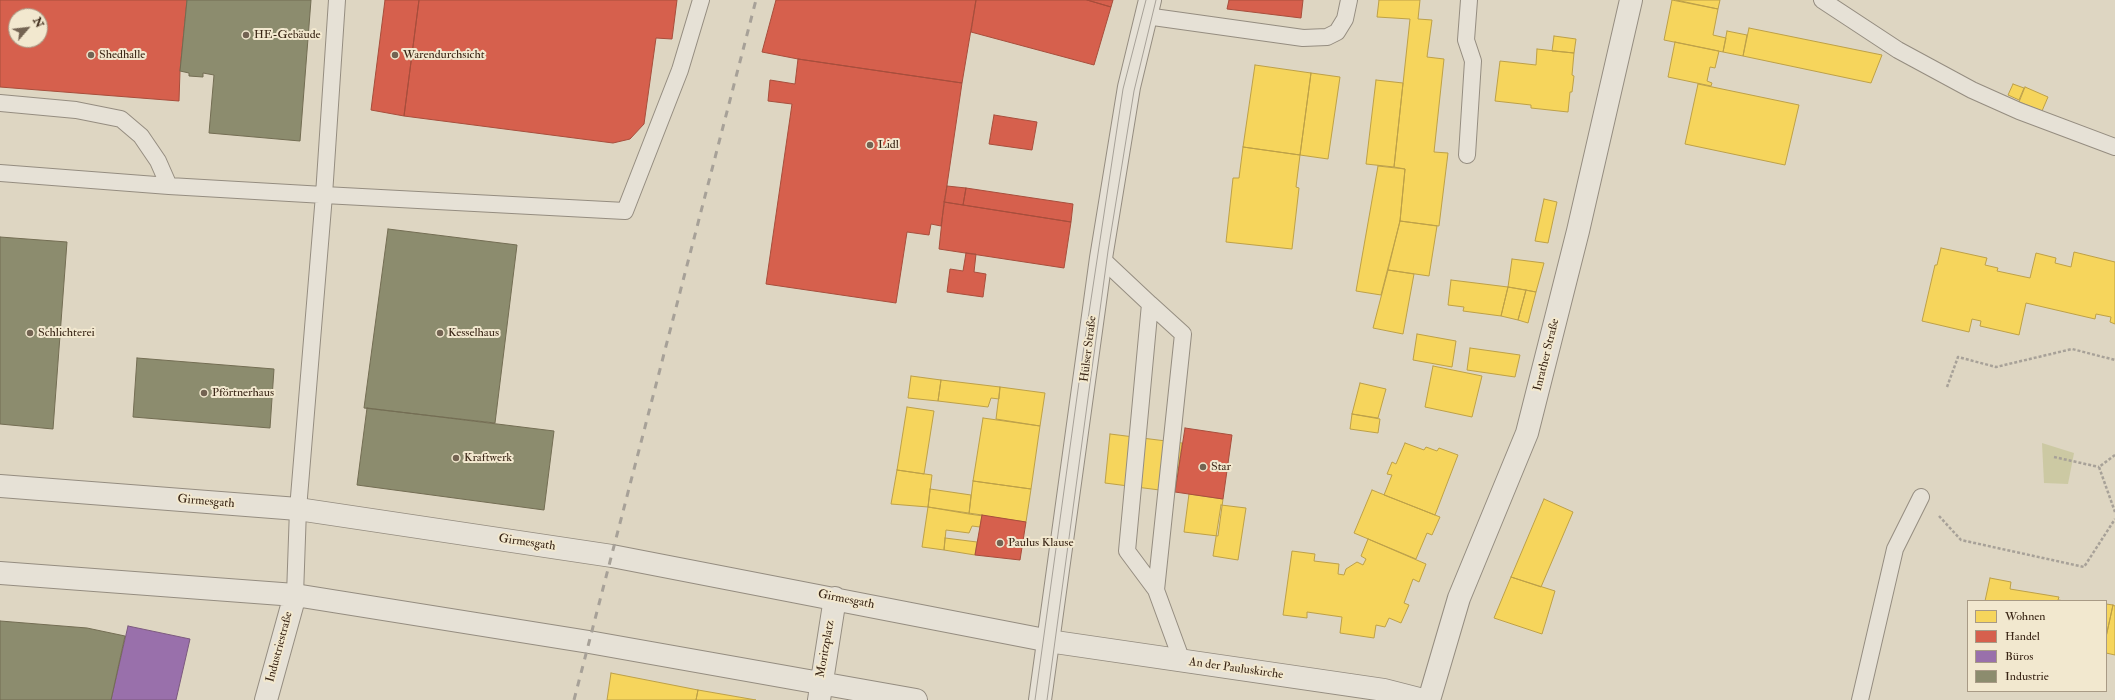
<!DOCTYPE html>
<html>
<head>
<meta charset="utf-8">
<style>
	body { margin:0 }
	#map { position:relative; width:2115px; height:700px; overflow:hidden; background:#ded6c2; font-family:"IM FELL Double Pica",serif }
	canvas { display:block }
	.legend { position:absolute; left:1967px; top:600px; width:140px; height:92px; box-sizing:border-box; background:#f2e8cf; border:1px solid #a89a85; margin:0; padding:5px 7px; list-style:none; font-size:12px; color:#392515 }
	.legend li { display:flex; align-items:center; gap:8px; height:20px }
	.legend b { width:20px; border:1px solid #a89a85 }
	.north { position:absolute; left:8px; top:8px; width:40px; height:40px; box-sizing:border-box; background:#f2e8cf; border:1px solid #a89a85; border-radius:50%; rotate:62deg; font-size:11px; font-weight:700; line-height:16px; text-align:center; color:#392515 }
	.north::after { content:''; display:block; margin:auto; width:14px; height:18px; background:#736352; clip-path:polygon(50% 0,100% 100%,50% 72%,0 100%) }
</style>
</head>
<body>
<div id="map">
<canvas width="2115" height="700"></canvas>
<ul class="legend">
<li><b style="height:11px;background:#f6d55c"></b>Wohnen</li>
<li><b style="height:11px;background:#d6604d"></b>Handel</li>
<li><b style="height:11px;background:#9970ab"></b>Büros</li>
<li><b style="height:11px;background:#8c8c6e"></b>Industrie</li>
</ul>
<div class="north">N</div>
</div>
<script>
const g = document.querySelector('canvas').getContext('2d');
g.lineJoin = 'round';
function fillPath(path, color) { g.fillStyle = color; g.fill(path, 'evenodd'); }
const poly = rows => new Path2D(rows.map(r => 'M' + r).join(''));
function stroke(path, color, width, dash) { g.strokeStyle = color; g.lineWidth = width; g.lineCap = dash ? 'butt' : 'round'; g.setLineDash(dash || []); g.stroke(path); }
function write(font, color, halo, rows, align = 'center') {
  g.font = font + ' "IM FELL Double Pica",serif'; g.lineWidth = 4; g.setLineDash([]); g.textBaseline = 'middle'; g.strokeStyle = halo; g.fillStyle = color; for (const [text, x, y, turn = 0] of rows) {
    g.save(); g.translate(x, y); g.rotate((+turn || 0) * Math.PI / 180); g.textAlign = isNaN(turn) ? turn : align; if (halo) g.strokeText(text, 0, 0); g.fillText(text, 0, 0); g.restore();
  }
}
fillPath(poly([
	[2042,443,2074,453,2068,484,2044,483]
]), '#ccc9a3');
const homes = poly([
	[1379,0,1420,0,1418,19,1432,20,1427,57,1444,59,1434,152,1448,153,1439,226,1400,221,1405,169,1394,167,1410,19,1377,17,1379,0],
	[1672,0,1718,9,1713,35,1726,38,1723,52,1664,40,1672,0],
	[1676,0,1720,0,1718,9,1676,0],
	[1749,28,1882,55,1871,83,1743,56,1749,28],
	[1727,31,1747,35,1743,56,1723,52,1727,31],
	[1554,36,1576,39,1574,53,1552,51,1554,36],
	[1675,42,1719,51,1715,68,1710,67,1707,81,1712,83,1711,86,1668,77,1675,42],
	[1537,49,1574,53,1572,75,1574,76,1572,92,1570,92,1568,112,1531,108,1531,105,1495,101,1500,61,1536,65,1537,49],
	[1255,65,1311,73,1300,155,1243,147,1255,65],
	[1311,73,1340,77,1328,159,1300,155,1311,73],
	[1376,80,1403,83,1394,167,1366,164,1376,80],
	[1698,84,1799,105,1785,165,1685,144,1698,84],
	[2013,84,2024,88,2019,100,2008,95,2013,84],
	[2025,87,2048,97,2042,111,2019,102,2025,87],
	[1243,147,1300,155,1296,187,1299,188,1292,249,1226,242,1233,178,1239,178,1243,147],
	[1378,166,1405,169,1400,221,1381,295,1356,291,1378,166],
	[1544,199,1557,202,1548,243,1535,241,1544,199],
	[1400,221,1437,226,1429,276,1388,270,1400,221],
	[1941,248,1987,258,1985,265,1998,268,1997,271,2030,278,2036,253,2056,258,2055,263,2071,267,2074,252,2115,262,2115,324,2110,322,2111,317,2096,314,2095,319,2026,303,2019,335,1980,326,1981,321,1972,319,1969,332,1922,321,1935,265,1937,265,1941,248],
	[1512,259,1544,263,1536,292,1508,287,1512,259],
	[1388,270,1414,274,1403,334,1373,328,1388,270],
	[1451,280,1508,287,1501,316,1463,311,1464,307,1448,305,1451,280],
	[1508,287,1526,290,1518,320,1501,316,1508,287],
	[1526,290,1536,292,1528,323,1518,320,1526,290],
	[1417,334,1456,341,1452,367,1413,360,1417,334],
	[1470,348,1520,355,1515,377,1467,370,1470,348],
	[1433,366,1482,376,1472,417,1425,407,1433,366],
	[911,376,941,380,938,401,908,398,911,376],
	[941,380,1000,387,999,399,991,398,988,407,938,401,941,380],
	[1360,383,1386,389,1378,418,1352,414,1360,383],
	[1000,387,1045,393,1040,426,996,419,1000,387],
	[907,407,934,411,924,474,897,470,907,407],
	[1352,414,1380,419,1378,433,1350,429,1352,414],
	[983,418,1040,426,1031,489,973,481,983,418],
	[1110,434,1182,443,1175,492,1105,483,1110,434],
	[1405,443,1424,450,1426,447,1437,451,1439,448,1458,455,1435,515,1384,495,1392,475,1387,474,1392,462,1396,464,1405,443],
	[897,470,932,475,928,507,891,504,897,470],
	[973,481,1031,489,1026,522,969,514,973,481],
	[930,489,971,495,969,514,928,507,930,489],
	[1372,490,1440,517,1432,535,1427,533,1416,559,1354,533,1372,490],
	[1189,494,1223,499,1218,536,1184,532,1189,494],
	[1544,499,1573,512,1541,587,1511,577,1544,499],
	[1221,505,1246,508,1238,560,1213,556,1221,505],
	[928,507,982,515,980,527,972,526,969,533,946,530,944,550,922,547,928,507],
	[945,538,977,542,975,555,944,550,945,538],
	[1368,539,1426,564,1419,582,1413,579,1404,603,1409,605,1401,623,1389,618,1385,627,1376,625,1374,638,1340,633,1342,617,1307,612,1307,618,1283,615,1292,551,1315,554,1314,561,1339,564,1338,574,1344,575,1346,569,1357,562,1363,565,1366,559,1361,556,1368,539],
	[1511,577,1555,591,1542,634,1494,618,1511,577],
	[1990,578,2011,582,2010,589,2059,597,2058,600,2065,601,1985,601,1990,578],
	[2106,604,2113,605,2106,637,2106,604],
	[2113,605,2115,606,2115,655,2106,653,2106,637,2113,605],
	[611,673,698,690,696,700,607,700,611,673],
	[698,690,756,700,696,700,698,690]
]);
fillPath(homes, '#f6d55c');
stroke(homes, '#bda047', 1);
const shops = poly([
	[0,0,187,0,180,71,179,101,0,87,0,0],
	[16,16,40,16,40,40,16,40,16,16],
	[385,0,419,0,404,116,371,110,385,0],
	[419,0,677,0,672,39,656,38,644,124,630,139,613,143,404,116,419,0],
	[776,0,976,0,962,83,798,59,762,52,776,0],
	[976,0,1087,0,1111,7,1094,65,971,32,976,0],
	[1087,0,1113,0,1111,7,1087,0],
	[1229,0,1303,0,1301,18,1227,9,1229,0],
	[798,59,962,83,941,226,931,224,929,235,907,232,896,303,766,284,792,104,768,101,770,80,795,84,798,59],
	[994,115,1037,122,1032,150,989,144,994,115],
	[947,186,966,188,963,205,944,202,947,186],
	[966,188,1073,204,1071,222,963,205,966,188],
	[944,202,1071,222,1064,268,939,249,944,202],
	[966,253,976,254,974,272,986,274,983,297,947,292,950,269,963,271,966,253],
	[1185,428,1232,435,1223,499,1175,492,1185,428],
	[982,515,1026,522,1020,560,975,555,982,515]
]);
fillPath(shops, '#d6604d');
stroke(shops, '#a74e3c', 1);
const offices = poly([
	[128,626,190,639,176,700,111,700,128,626]
]);
fillPath(offices, '#9970ab');
stroke(offices, '#7c5a7e', 1);
const industry = poly([
	[187,0,311,0,300,141,209,133,214,75,203,73,203,77,189,76,189,73,180,71,187,0],
	[388,229,517,245,495,423,364,408,388,229],
	[0,237,67,242,53,429,0,424,0,237],
	[137,358,274,369,270,428,133,417,137,358],
	[367,408,554,431,544,510,357,485,367,408],
	[0,621,87,628,125,636,111,700,0,700,0,621]
]);
fillPath(industry, '#8c8c6e');
stroke(industry, '#736d53', 1);
const service = poly([
	[337,0,324,195,625,211,680,70,701,0],
	[1822,0,1898,50,1972,90,2019,111,2115,147],
	[1146,16,1303,38,1327,37,1337,32,1345,19,1349,0],
	[0,103,76,110,121,119,141,136,158,161,169,186],
	[1467,155,1473,61,1466,40,1469,0],
	[0,173,169,186,324,195,298,509,295,595],
	[1101,258,1150,304],
	[1156,590,1127,551,1150,304,1183,334,1156,590,1182,661],
	[1860,700,1895,549,1921,497]
]);
const minor = poly([
	[0,486,298,509,612,556,1055,642,1384,690,1423,700],
	[0,573,295,595,589,642,916,700],
	[266,700,295,595],
	[819,700,835,598],
	[1429,700,1459,598,1527,433,1578,231,1631,0]
]);
const tertiary = poly([
	[1040,700,1101,258,1129,87,1150,0]
]);
stroke(service, '#958d80', 18);
stroke(minor, '#958d80', 24);
stroke(tertiary, '#958d80', 24);
stroke(poly([
	[1947,387,1958,357,1996,367,2072,349,2115,360],
	[2115,455,2099,467,2115,512],
	[2054,457,2099,467],
	[1939,516,1961,540,2084,567,2115,519]
]), '#a7a198', 2.5, [3, 2]);
stroke(service, '#e6e1d6', 16);
stroke(minor, '#e6e1d6', 22);
stroke(tertiary, '#e6e1d6', 22);
stroke(poly([
	[1035,700,1085,339,1123,89,1146,0],
	[1047,700,1108,251,1134,91,1156,0]
]), '#a7a198', 1);
stroke(poly([
	[574,700,756,0]
]), '#a7a198', 3, [7, 7]);
for (const [x, y, r, color] of [
	[246,35,4,"#736352"],
	[91,55,4,"#736352"],
	[395,55,4,"#736352"],
	[870,145,4,"#736352"],
	[30,333,4,"#736352"],
	[440,333,4,"#736352"],
	[204,393,4,"#736352"],
	[456,458,4,"#736352"],
	[1203,467,4,"#736352"],
	[1000,543,4,"#736352"]
]) { const dot = new Path2D(); dot.arc(x, y, r, 0, 2 * Math.PI); g.fillStyle = color; g.fill(dot); stroke(dot, '#f2e8cf', 1.5); }
write('12px', '#392515', '#f2e8cf', [
	["HE-Gebäude",254,35],
	["Shedhalle",99,55],
	["Warendurchsicht",403,55],
	["Lidl",878,145],
	["Schlichterei",38,333],
	["Kesselhaus",448,333],
	["Pförtnerhaus",212,393],
	["Kraftwerk",464,458],
	["Star",1211,467],
	["Paulus Klause",1008,543]
], 'left');
write('12px', '#392515', '#f2e8cf', [
	["Hülser Straße",1089,349,-83],
	["Inrather Straße",1547,355,-76],
	["Girmesgath",206,502,5],
	["Girmesgath",527,543,8],
	["Girmesgath",846,600,11],
	["Industriestraße",280,647,-75],
	["Moritzplatz",826,649,-80],
	["An der Pauluskirche",1236,669,8]
]);
</script>
</body>
</html>
